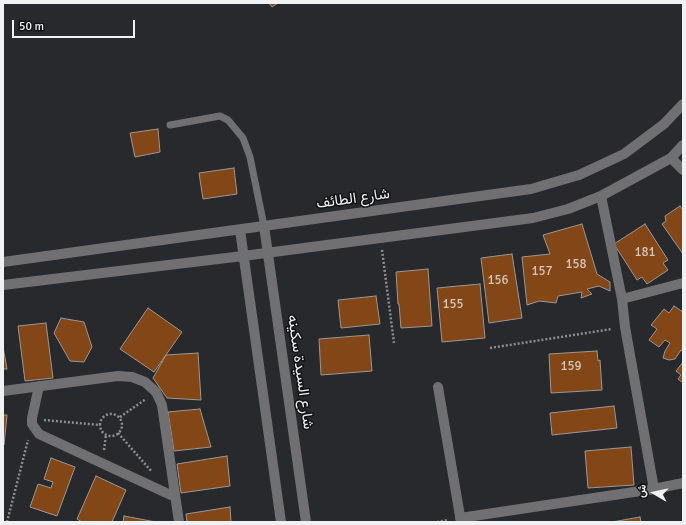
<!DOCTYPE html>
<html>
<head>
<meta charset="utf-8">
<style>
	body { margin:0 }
	#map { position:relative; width:686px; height:525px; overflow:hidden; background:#28292c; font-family:Signika,Vazirmatn,sans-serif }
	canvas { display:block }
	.frame { position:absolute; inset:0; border:4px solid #f0f1f3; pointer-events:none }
	.north { position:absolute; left:634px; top:473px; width:40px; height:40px; -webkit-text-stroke:3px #111213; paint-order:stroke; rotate:279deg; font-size:11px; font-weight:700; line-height:16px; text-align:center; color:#f0f1f3 }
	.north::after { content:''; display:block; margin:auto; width:14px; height:18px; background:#f0f1f3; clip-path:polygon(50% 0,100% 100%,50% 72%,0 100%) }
	.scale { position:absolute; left:12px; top:20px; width:123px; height:18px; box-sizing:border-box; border:2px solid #f0f1f3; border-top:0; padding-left:5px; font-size:12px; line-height:14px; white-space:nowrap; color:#f0f1f3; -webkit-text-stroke:3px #111213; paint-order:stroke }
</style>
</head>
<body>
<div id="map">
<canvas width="686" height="525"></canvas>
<div class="frame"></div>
<div class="north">ش</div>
<div class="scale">50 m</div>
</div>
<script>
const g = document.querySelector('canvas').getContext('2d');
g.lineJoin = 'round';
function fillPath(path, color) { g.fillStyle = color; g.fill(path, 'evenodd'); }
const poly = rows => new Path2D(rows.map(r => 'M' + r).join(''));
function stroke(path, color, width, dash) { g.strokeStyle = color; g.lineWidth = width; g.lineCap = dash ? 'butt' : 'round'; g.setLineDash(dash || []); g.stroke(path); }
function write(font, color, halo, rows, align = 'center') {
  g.font = font + ' Signika,Vazirmatn,sans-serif'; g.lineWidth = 3; g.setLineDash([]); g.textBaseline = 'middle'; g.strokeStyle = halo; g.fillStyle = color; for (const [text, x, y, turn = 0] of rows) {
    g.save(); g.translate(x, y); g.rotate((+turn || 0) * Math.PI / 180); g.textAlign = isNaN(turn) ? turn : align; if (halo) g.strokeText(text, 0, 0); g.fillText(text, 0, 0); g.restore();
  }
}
const building = poly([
	[269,3,278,3,272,7,269,3],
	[158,129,160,152,135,157,130,133,158,129],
	[234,168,237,194,203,199,199,173,234,168],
	[680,206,683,210,683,254,662,224,666,221,665,216,680,206],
	[582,224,597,274,610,282,610,291,599,286,587,289,592,294,581,298,582,292,558,296,556,303,548,302,539,301,527,305,522,257,550,254,543,235,582,224],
	[645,224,668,260,663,263,668,270,647,284,642,277,637,280,614,244,645,224],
	[512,254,522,318,489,323,481,258,512,254],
	[428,269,432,326,401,328,399,304,398,304,396,272,428,269],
	[480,284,485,338,442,342,437,288,480,284],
	[376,296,380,324,341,328,338,300,376,296],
	[674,306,683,312,683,351,681,350,675,359,669,360,663,358,665,351,670,343,665,340,659,347,649,340,657,329,651,325,664,309,669,313,674,306],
	[148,308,182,332,154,372,120,349,148,308],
	[61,318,84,322,92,347,84,362,70,361,54,333,61,318],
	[46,323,53,378,25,381,18,326,46,323],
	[369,335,372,371,321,375,319,339,369,335],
	[3,347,7,369,3,369,3,347],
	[597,351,598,361,600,360,602,390,551,393,549,354,597,351],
	[198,353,201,400,167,398,153,378,166,355,198,353],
	[683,362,683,383,678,379,681,375,676,371,683,362],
	[614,406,617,428,552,435,550,413,614,406],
	[200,409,211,447,174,451,168,412,200,409],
	[3,415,7,415,4,445,3,445,3,415],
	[631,447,634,485,588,488,585,451,631,447],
	[227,456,230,486,181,493,177,464,227,456],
	[51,458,75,467,57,516,30,507,38,484,51,488,53,482,44,479,51,458],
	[96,476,126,490,112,522,82,522,77,519,96,476],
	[230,507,231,522,187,522,186,514,230,507],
	[124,516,156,522,123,522,124,516],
	[640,517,641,522,612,522,640,517]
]);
fillPath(building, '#834616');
stroke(building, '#9b9896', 1);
stroke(poly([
	[382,250,394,343],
	[490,348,612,329],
	'100 425a11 11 0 1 1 22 0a11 11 0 1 1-22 0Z',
	[120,417,146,399],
	[44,420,100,425],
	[118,433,152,472],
	[104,450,106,435],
	[7,522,28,440],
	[437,522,448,520]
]), '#8d8e90', 2.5, [2, 2]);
stroke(poly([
	[170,125,220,116,228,120,243,138,250,157,264,226]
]), '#707072', 7);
stroke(poly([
	[671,158,683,170],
	[601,196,622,299,625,327,654,489],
	[264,226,306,522],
	[240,230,281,522],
	[3,262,531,189,579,175,624,154,664,124,683,104],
	[3,285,243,256,533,218,568,209,601,196,671,158,683,145],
	[622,299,683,283],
	[39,386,32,418,32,424,39,434,175,497],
	[438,387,461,522],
	[3,391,118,376,132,377,145,382,156,392,162,405,179,522],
	[460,518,654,489,683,483]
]), '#707072', 10);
write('13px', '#d5c6bc', null, [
	["181",645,253],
	["158",576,265],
	["157",542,272],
	["156",498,281],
	["155",453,305],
	["159",571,367]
]);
write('15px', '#f0f1f3', '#111213', [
	["شارع الطائف",353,199,-8],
	["شارع السيدة سكينه",300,372,82]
]);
</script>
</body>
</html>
